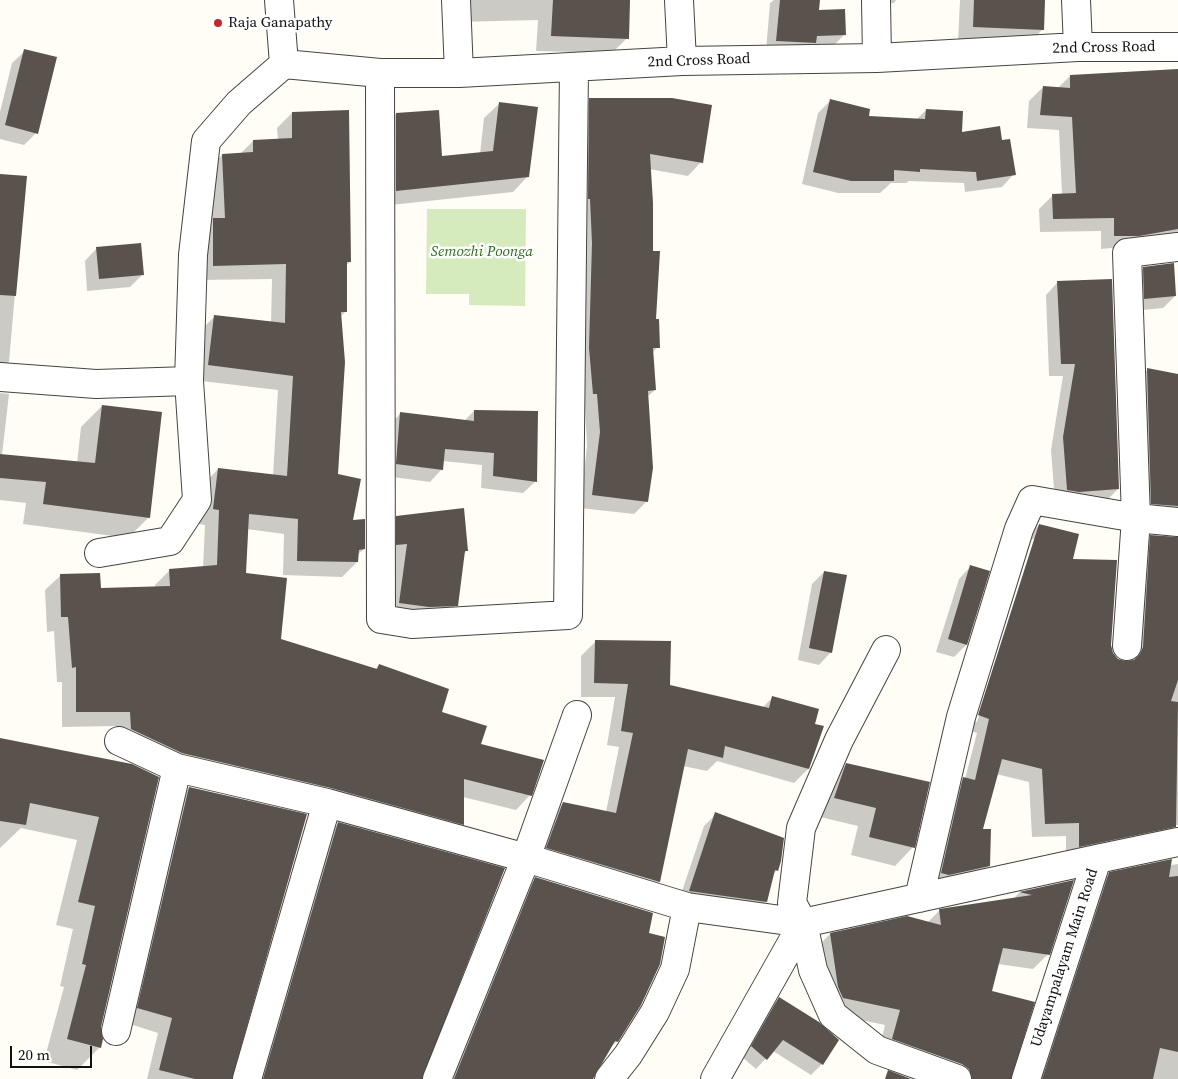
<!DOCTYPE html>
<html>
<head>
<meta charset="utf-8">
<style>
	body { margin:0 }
	#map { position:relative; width:1178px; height:1079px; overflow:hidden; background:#fffdf5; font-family:"Source Serif 4",serif }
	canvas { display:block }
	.scale { position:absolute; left:10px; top:1046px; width:82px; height:22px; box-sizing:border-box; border:2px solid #111; border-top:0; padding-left:6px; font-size:15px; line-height:18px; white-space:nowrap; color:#111; -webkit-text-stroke:4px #fff; paint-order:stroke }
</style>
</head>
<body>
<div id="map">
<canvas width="1178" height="1079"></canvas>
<div class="scale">20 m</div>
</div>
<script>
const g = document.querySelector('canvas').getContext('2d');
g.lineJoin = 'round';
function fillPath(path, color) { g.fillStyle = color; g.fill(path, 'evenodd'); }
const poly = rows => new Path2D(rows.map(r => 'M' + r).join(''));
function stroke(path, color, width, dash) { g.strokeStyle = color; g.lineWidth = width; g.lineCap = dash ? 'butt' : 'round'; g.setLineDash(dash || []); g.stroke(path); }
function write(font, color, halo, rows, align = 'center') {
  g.font = font + ' "Source Serif 4",serif'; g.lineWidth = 5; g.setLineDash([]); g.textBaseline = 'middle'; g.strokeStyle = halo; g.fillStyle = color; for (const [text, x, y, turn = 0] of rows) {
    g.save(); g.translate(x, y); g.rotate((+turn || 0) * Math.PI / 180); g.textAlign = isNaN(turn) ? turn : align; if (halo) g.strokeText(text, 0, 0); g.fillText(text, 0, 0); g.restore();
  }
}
fillPath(poly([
	[427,209,526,209,525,306,469,305,469,294,426,294]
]), '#d5ebbd');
fillPath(poly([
	[453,0,630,0,627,38,612,53,536,51,538,20,457,22],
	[774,0,819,0,818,11,845,34,834,45,766,51,770,3],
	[872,0,896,0,894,3,872,5],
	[960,0,1044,0,1043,29,1027,45,958,42],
	[25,51,36,133,24,145,0,139,0,112,12,63],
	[1070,76,1178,78,1178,242,1101,249,1101,231,1040,232,1039,209,1053,195,1062,195,1059,130,1027,128,1029,101,1043,87,1058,88],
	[590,100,701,162,688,176,649,169,651,252,658,347,652,353,655,390,647,397,647,501,634,514,580,508,587,446,585,406,580,406,577,113],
	[830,101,867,118,916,120,926,110,1014,174,1002,187,965,192,964,183,909,181,906,183,891,183,880,193,838,193,802,184,818,113],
	[500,103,528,176,513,192,381,206,381,130,396,114,441,157,480,154,484,118],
	[292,113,350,262,345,266,346,311,340,317,337,475,351,522,364,549,357,555,357,562,342,577,283,575,284,534,247,529,245,575,279,640,375,670,379,665,480,745,530,795,516,810,463,797,463,824,448,839,117,744,116,726,62,727,62,682,57,682,54,631,47,632,45,590,60,576,100,589,155,587,155,585,170,570,203,568,205,525,198,524,204,484,218,469,273,476,278,390,193,380,200,331,215,316,271,323,272,279,199,280,208,170,222,155,240,154,253,141,278,140,277,128],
	[0,175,25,177,9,362,0,370],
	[97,248,142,275,130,287,87,291,85,261],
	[1144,268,1175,296,1163,308,1132,311,1131,280],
	[1058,282,1118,489,1106,501,1055,502,1051,450,1063,376,1049,376,1046,295],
	[1147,370,1178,375,1178,528,1138,517,1134,383],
	[0,393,9,394,2,455,77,463,81,427,102,406,149,517,128,538,23,524,26,503,0,500],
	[474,411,536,481,523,493,481,488,482,465,443,461,442,469,430,482,385,476,388,426,400,414,464,421],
	[397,517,467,550,464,554,456,605,444,617,388,615,396,555,385,557,385,529],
	[1039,525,1071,560,1112,654,1118,660,1130,662,1137,550,1151,536,1178,537,1178,825,1175,825,1162,840,1066,860,1066,836,1032,837,1029,782,996,774,982,830,989,866,975,879,934,888,950,792,965,779,977,733,965,729,1025,538],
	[1032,539,1035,539,977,722,975,721],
	[971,566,966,645,954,657,936,652,959,579],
	[824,572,831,652,819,665,798,660,812,584],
	[596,641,669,686,762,708,772,698,814,725,808,769,794,783,717,761,707,771,683,766,659,882,644,896,533,862,549,818,563,803,606,812,619,747,607,745,615,697,581,697,581,656],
	[0,739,132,766,100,1027,100,1047,77,1070,44,1061,64,987,60,986,73,929,56,925,77,840,21,828,0,848],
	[847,764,913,847,895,866,851,855,858,826,816,816,828,782],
	[189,788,231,1079,147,1079,158,1033,124,1022,174,803],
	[716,814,777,870,772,875,765,902,753,914,678,903,704,826],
	[338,824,420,1079,254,1079,323,838],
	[1178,864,1178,1079,1033,1079,1094,889,1110,874],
	[536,879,617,1041,608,1050,590,1079,446,1079,521,893],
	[1072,882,1048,954,1033,969,998,964,991,992,1010,1079,947,1079,878,1054,885,1025,828,1013,815,949,830,934,907,918,927,923,939,911,1013,899,1019,893],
	[779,999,837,1040,822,1064,811,1075,773,1051,756,1069,742,1057,769,1009]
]), '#0003');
fillPath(poly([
	[553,0,630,0,629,39,551,36],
	[780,0,820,0,819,10,845,9,846,35,817,36,816,43,776,41],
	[974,0,1045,0,1044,30,973,27],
	[24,49,57,57,38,134,5,125],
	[1178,69,1178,229,1139,236,1114,236,1114,218,1053,219,1052,194,1076,193,1072,117,1040,115,1043,86,1070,88,1070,75],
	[589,98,672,98,712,105,703,163,650,154,653,203,653,251,660,251,656,319,659,319,660,348,653,348,656,390,648,391,653,468,648,502,592,495,600,432,597,394,593,394,589,348,592,243,590,199,588,199],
	[830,99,870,109,869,116,925,119,926,109,963,111,962,132,1000,126,1002,140,1010,139,1016,175,977,181,976,172,920,169,920,172,894,170,894,181,851,181,813,172],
	[499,102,538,107,529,177,396,191,396,113,439,110,442,156,493,151],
	[349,110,351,262,347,262,347,312,341,312,345,362,338,474,361,479,353,520,365,519,365,549,359,550,358,562,297,561,298,519,249,514,246,573,287,578,281,639,377,669,379,664,449,689,442,712,487,726,481,744,544,760,532,796,464,779,464,825,331,788,182,753,131,729,130,712,76,712,76,667,72,668,68,617,61,617,60,574,100,573,101,588,170,586,169,569,217,565,219,510,213,509,218,468,287,476,293,376,208,365,214,315,285,323,286,264,213,266,213,218,225,218,222,154,253,152,253,140,292,138,292,112],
	[0,174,27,176,16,296,0,295],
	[141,243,144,275,99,279,96,247],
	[1174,263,1176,296,1144,299,1143,267],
	[1112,279,1119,489,1079,492,1067,490,1063,437,1075,364,1061,364,1057,281],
	[1147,368,1178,374,1178,506,1151,504],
	[102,405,162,412,150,518,43,504,46,482,0,478,0,454,95,463],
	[474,410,538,411,537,482,493,476,494,453,445,449,443,470,396,464,400,412,474,421],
	[464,508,468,551,465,551,458,606,429,607,399,603,407,544,396,545,396,516],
	[1039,524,1079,534,1073,559,1117,560,1111,645,1113,653,1118,659,1125,661,1134,660,1140,654,1143,647,1150,535,1178,537,1178,680,1171,701,1178,702,1176,827,1079,847,1079,823,1045,824,1042,769,1002,759,983,829,991,829,990,866,949,875,941,873,963,777,975,780,989,719,978,715],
	[970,565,990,571,967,645,948,639],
	[824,571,847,575,832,653,809,648],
	[595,640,671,641,670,685,769,708,772,696,819,709,815,724,824,726,809,769,725,746,723,758,688,749,660,882,546,848,563,802,616,813,633,733,621,731,628,684,594,683],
	[0,738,132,764,159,777,101,1027,103,1039,101,1048,67,1039,86,965,82,964,95,906,78,902,99,817,30,803,26,825,0,821],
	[846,763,930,782,915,848,869,837,876,808,834,798],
	[189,787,307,814,232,1079,195,1079,159,1070,172,1018,137,1008],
	[715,812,784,838,781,861,778,871,775,870,767,902,689,891],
	[338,822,505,868,422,1079,263,1079],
	[1172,859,1169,877,1178,876,1178,1052,1160,1048,1153,1079,1042,1079,1109,872],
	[535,877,653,913,649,933,665,937,660,964,641,1005,618,1042,615,1041,593,1079,454,1079],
	[1074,880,1050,955,1003,948,992,991,1035,1002,1011,1079,972,1079,969,1069,962,1064,892,1039,900,1010,843,998,838,987,830,933,907,916,941,925,939,909,1032,895,1019,892],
	[779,997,819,1022,839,1040,823,1065,783,1040,767,1060,751,1046],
	[888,1070,911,1079,885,1079]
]), '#5a524d');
const minor = poly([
	[279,0,284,64,380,73,459,73,682,61,877,58,1078,47,1178,47],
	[456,0,459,73],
	[679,0,682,61],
	[876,0,877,58],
	[1076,0,1078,47],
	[380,73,381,619,412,624,568,615,574,68],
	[0,377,96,384,189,381],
	[99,553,170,541,197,500,189,381,193,255,206,141,239,103,284,64],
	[1127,646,1136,518,1127,253,1178,247],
	[886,650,839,740,801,828,792,903,803,923,813,970,833,1015,877,1050,957,1079],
	[119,741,177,768,327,803,526,858,687,907,803,923,1097,859],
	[919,898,961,717,1019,529,1032,500,1136,518,1178,522],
	[116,1031,177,768],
	[247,1079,327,803],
	[437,1079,526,858,577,715],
	[609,1079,628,1055,655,1012,675,969,687,907],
	[715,1079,803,923],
	[1026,1079,1097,859,1178,842]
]);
stroke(minor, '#444', 30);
stroke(minor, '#fff', 28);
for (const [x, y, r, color] of [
	[218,23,5,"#c4262e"]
]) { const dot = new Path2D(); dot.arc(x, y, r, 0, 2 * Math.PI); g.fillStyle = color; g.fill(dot); stroke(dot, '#fff', 2); }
write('15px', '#111', '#fff', [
	["Raja Ganapathy",228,23]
], 'left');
write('15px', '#111', '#fff', [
	["2nd Cross Road",1104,48,-1],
	["2nd Cross Road",699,61,-2],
	["Udayampalayam Main Road",1065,958,-72]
]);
write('italic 15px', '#2f6b1f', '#fff', [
	["Semozhi Poonga",482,252]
]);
</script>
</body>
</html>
